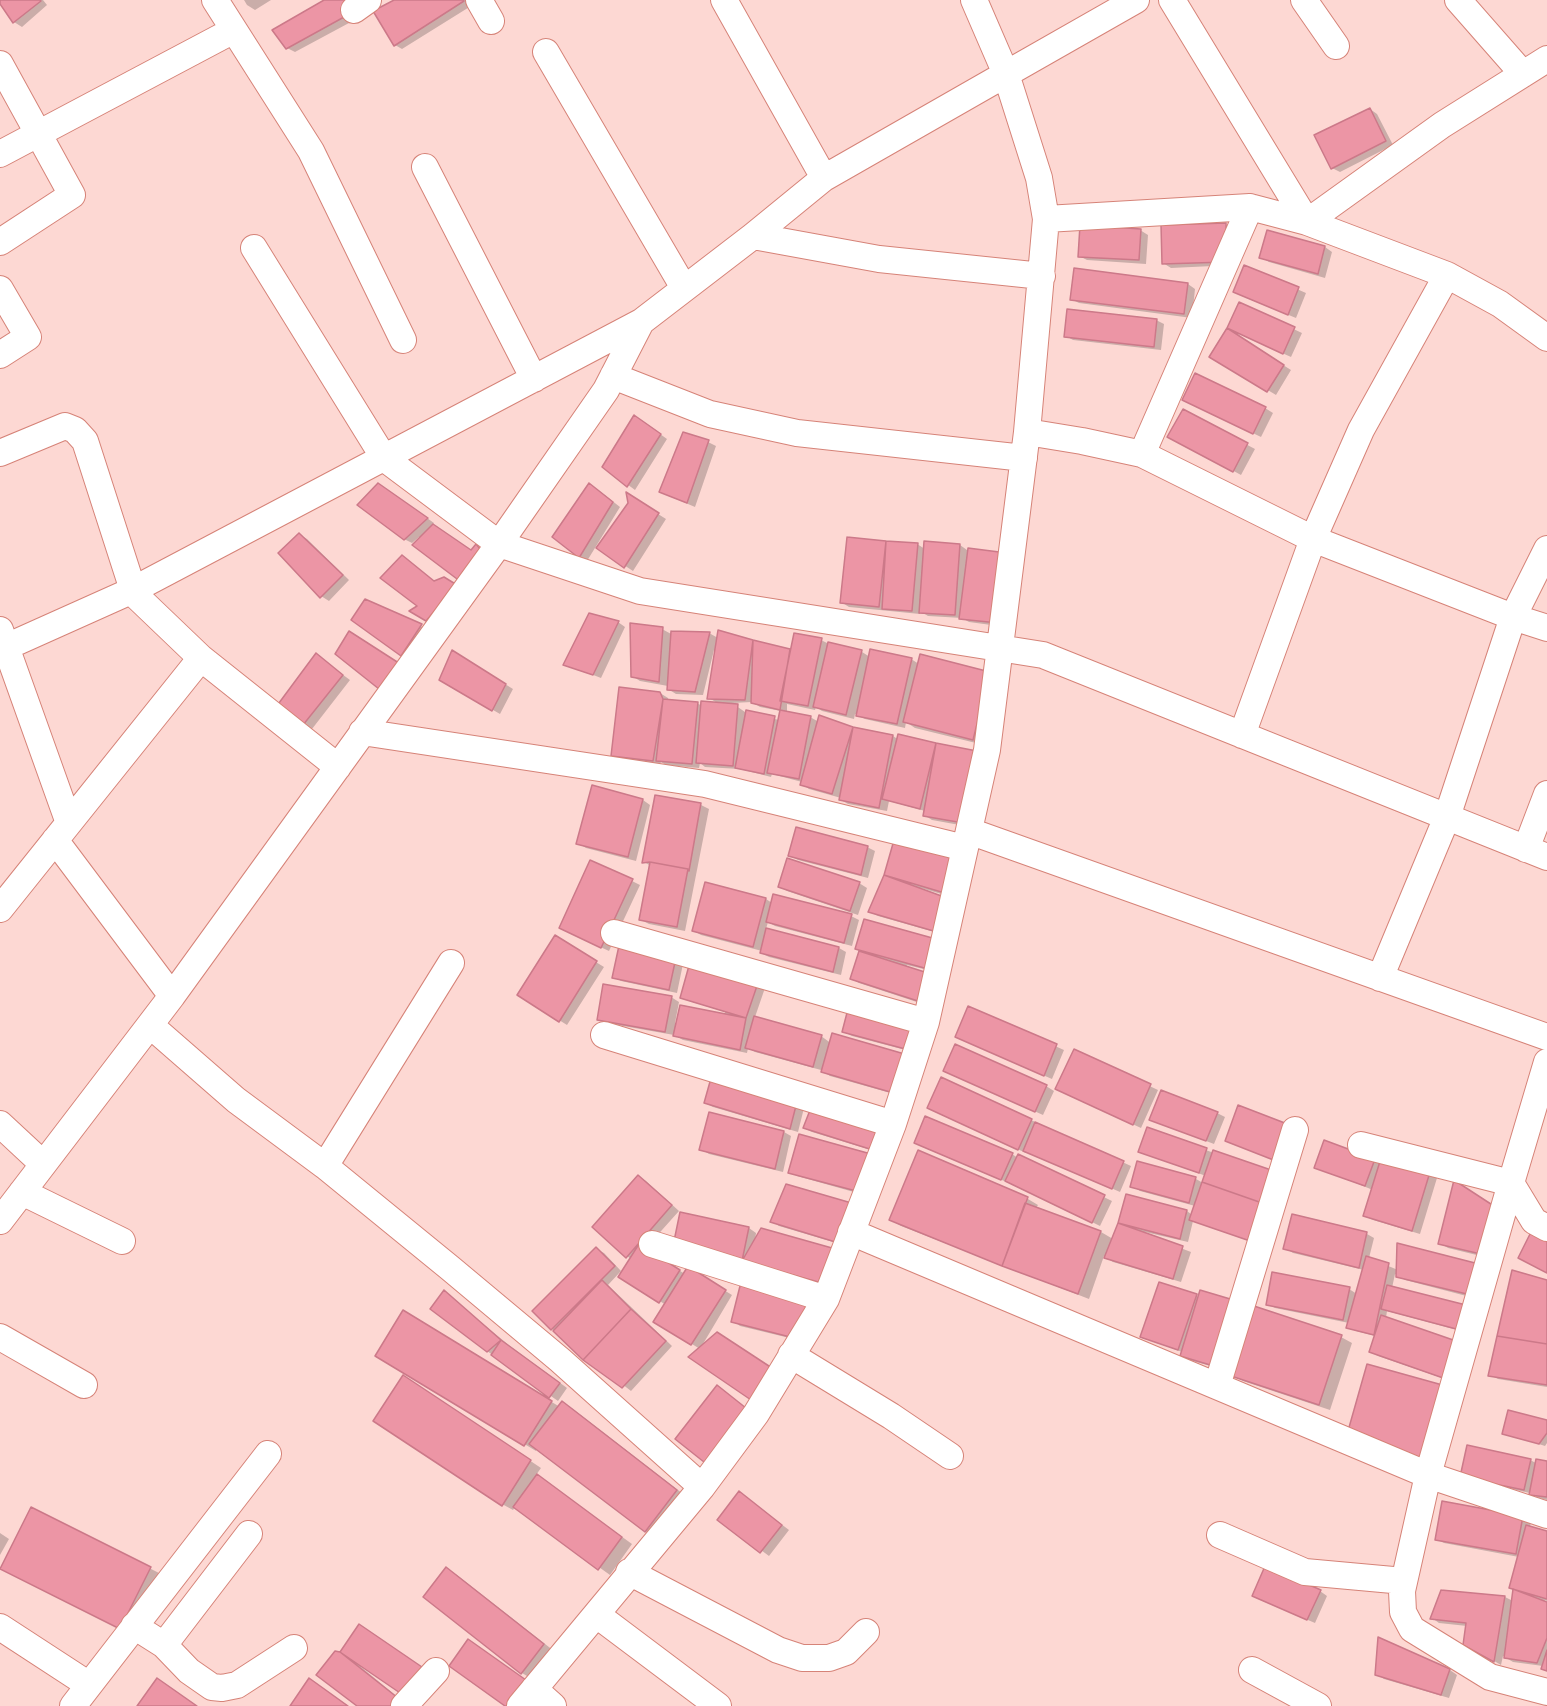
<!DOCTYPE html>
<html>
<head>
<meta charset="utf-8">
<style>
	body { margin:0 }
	canvas { display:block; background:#fdd8d3 }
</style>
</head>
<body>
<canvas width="1547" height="1706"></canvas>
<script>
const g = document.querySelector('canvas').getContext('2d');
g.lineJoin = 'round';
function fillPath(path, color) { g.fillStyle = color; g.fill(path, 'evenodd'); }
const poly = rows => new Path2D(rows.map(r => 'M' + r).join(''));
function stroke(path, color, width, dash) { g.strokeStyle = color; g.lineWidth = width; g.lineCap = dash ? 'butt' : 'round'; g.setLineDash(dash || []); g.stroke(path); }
fillPath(poly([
	[0,0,43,0,47,5,22,27,14,22],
	[244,0,271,0,255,10,247,5],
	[327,0,362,16,295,52,287,48],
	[397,0,467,0,471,6,402,49,395,45],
	[1370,109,1377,114,1393,145,1340,172,1332,168],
	[1226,225,1233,229,1234,265,1171,268,1163,263],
	[1140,230,1148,235,1146,264,1087,260,1079,256],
	[1268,232,1325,247,1332,252,1325,278,1269,262,1261,257],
	[1244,266,1306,293,1296,318,1242,296],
	[1188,284,1195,289,1192,318,1079,303,1071,299],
	[1240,304,1302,333,1291,357,1235,332,1234,334,1291,370,1276,395,1211,356,1229,329],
	[1156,320,1164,324,1161,350,1073,340,1066,336],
	[1192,404,1265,408,1273,413,1261,437],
	[1183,411,1255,449,1241,475,1169,436],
	[642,421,667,439,635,490,604,467],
	[708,442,716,446,695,507,669,496],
	[386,489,434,523,432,525,471,551,476,546,484,550,491,559,419,537,412,543,404,539],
	[597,489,620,507,587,561,580,557],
	[628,495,666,519,633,571,598,548,629,503],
	[300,535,307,539,349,580,329,601,321,596],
	[849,539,917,544,925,549,960,545,967,550,1006,554,1006,627,969,622,962,618,928,616,920,611,920,614,849,607,841,602],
	[365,601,429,630,409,659,402,654],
	[618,622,625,627,601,678,565,664],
	[662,629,673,635,709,633,718,638,719,631,792,651,821,640,829,644,862,652,870,657,911,659,919,664,990,673,984,745,915,728,906,722,905,728,865,719,855,714,854,719,822,711,816,707,815,710,787,704,787,713,810,717,819,722,820,717,853,729,893,736,899,740,900,736,982,753,976,828,932,820,924,815,925,811,889,801,887,811,848,804,841,800,841,798,809,789,802,784,802,782,772,774,771,777,740,769,705,767,700,763,699,768,666,765,661,762,660,764,621,760,613,756,660,693,668,698,669,701,697,703,702,706,719,704,709,698,716,651,714,650,703,695,676,694,668,689,668,686,640,681,632,676],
	[752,702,760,707,781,711,779,720,745,712,732,703],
	[453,652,513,689,500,714,441,680],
	[316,655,350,680,312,729,278,706],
	[656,797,701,805,709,809,685,931,649,924,641,920,651,866,644,862],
	[643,800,650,805,636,861,586,848,578,843],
	[895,842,955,898,921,888,921,890,945,935,878,916,870,912,885,876],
	[867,847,875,851,868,878,798,860,790,856],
	[632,881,640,885,609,951,568,932],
	[859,883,867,888,858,915,787,891,780,887],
	[766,899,772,903,851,916,859,920,852,946,775,926,768,922,766,929,839,948,846,952,841,975,769,957,761,953,762,951,701,935,694,931],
	[865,921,936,972,907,965,906,967,929,1006,859,983,852,979,861,950],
	[555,937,604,967,567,1025,519,995],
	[684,959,677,993,621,981,614,977],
	[766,985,755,1017,821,1036,905,1097,830,1076,821,1070,755,1052,748,1048,747,1053,683,1040,674,1035,606,1023,598,1019,671,997,679,1002,675,1023,725,1015,725,1012,690,1001,682,997],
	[850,1007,917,1053,852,1036,844,1032],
	[969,1008,1064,1050,1052,1079,964,1041],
	[1075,1051,1158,1090,1141,1128,1065,1093],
	[952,1074,1046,1086,1054,1091,1043,1115],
	[705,1103,805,1104,798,1132,713,1107],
	[936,1112,1031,1120,1131,1166,1120,1192,1027,1151,1026,1153],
	[1217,1113,1225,1117,1214,1144,1159,1123],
	[884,1126,884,1154,812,1132,804,1128],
	[1148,1129,1214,1153,1261,1245,1193,1221,1188,1242,1145,1232,1144,1234,1191,1252,1181,1282,1113,1262,1104,1256,1089,1299,901,1226,890,1220,919,1152,1028,1199,1038,1205,1036,1208,1101,1232,1113,1239,1127,1195,1187,1211,1192,1215,1195,1206,1140,1191,1132,1186,1139,1163,1196,1179,1203,1183,1206,1176,1140,1152],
	[784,1132,791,1136,783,1172,709,1154,701,1149],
	[800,1136,868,1196,797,1176,790,1172],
	[923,1147,1012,1154,1018,1158,1019,1156,1112,1201,1100,1226,1010,1182,1009,1183],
	[1374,1160,1381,1164,1429,1174,1437,1178,1420,1234,1373,1220,1365,1216,1373,1190,1316,1167],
	[639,1177,646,1181,679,1211,645,1249,685,1274,688,1268,732,1295,700,1349,655,1321,666,1305,620,1276,631,1259,627,1256],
	[1455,1182,1493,1259,1448,1248,1440,1243],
	[787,1186,850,1247,779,1226,772,1221],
	[1293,1216,1367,1234,1374,1238,1369,1258,1398,1270,1399,1245,1478,1299,1405,1280,1395,1274,1392,1288,1468,1333,1387,1311,1386,1318,1445,1379,1378,1356,1371,1352,1375,1336,1356,1331,1348,1327,1349,1323,1275,1308,1268,1304,1349,1289,1357,1294,1364,1270,1293,1253,1285,1248],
	[749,1228,756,1233,755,1241,830,1286,751,1264,682,1250],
	[596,1249,604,1253,621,1271,608,1285,672,1346,631,1391,552,1329],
	[1547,1282,1547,1387,1498,1379,1490,1375],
	[1160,1283,1199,1297,1225,1370,1189,1360,1182,1355,1182,1352,1142,1337],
	[444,1292,510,1346,567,1388,558,1401,487,1351],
	[808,1300,806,1342,740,1326,733,1321],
	[403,1312,560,1407,562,1403,573,1409,687,1497,656,1537,645,1531,537,1448,536,1451,377,1355],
	[1341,1337,1352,1343,1330,1410,1243,1381,1233,1375],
	[414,1383,541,1468,536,1475,632,1544,610,1575,515,1507,513,1510,502,1504],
	[1547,1422,1547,1443,1545,1446,1504,1433],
	[1530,1460,1536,1463,1547,1463,1547,1500,1538,1498,1530,1493,1470,1480],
	[740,1493,789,1530,769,1556,719,1519],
	[32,1509,161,1574,131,1634],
	[1523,1518,1531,1522,1530,1527,1547,1532,1547,1601,1545,1600,1544,1602,1547,1604,1547,1671,1543,1666,1513,1662,1503,1656,1501,1665,1465,1644,1467,1626,1439,1623,1432,1618,1442,1591,1505,1597,1513,1601,1519,1557,1444,1543,1436,1539],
	[0,1533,9,1539,0,1555],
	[446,1569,457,1575,554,1651,532,1679,522,1673],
	[1320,1591,1327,1596,1315,1623,1261,1600],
	[359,1626,429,1673,363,1665,361,1667,405,1703,360,1706,341,1653],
	[1450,1670,1457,1675,1449,1698,1384,1679,1377,1674]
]), '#0003');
const building = poly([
	[0,0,40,0,41,1,13,23,0,4,0,0],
	[324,0,350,0,355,11,286,49,272,30,324,0],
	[394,0,463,0,464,1,394,46,373,11,394,0],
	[1370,108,1386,141,1331,169,1314,135,1370,108],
	[1226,223,1227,262,1162,264,1161,225,1226,223],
	[1080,225,1141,229,1139,260,1078,257,1080,225],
	[1267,230,1325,246,1318,274,1259,258,1267,230],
	[1244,265,1299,287,1288,315,1233,292,1244,265],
	[1074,268,1188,283,1184,314,1070,300,1074,268],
	[1239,302,1295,327,1283,354,1227,328,1239,302],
	[1067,309,1157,319,1154,347,1064,337,1067,309],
	[1227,328,1284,365,1267,392,1209,357,1227,328],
	[1195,373,1266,407,1253,434,1182,400,1195,373],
	[1183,409,1248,443,1233,472,1167,437,1183,409],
	[634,415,661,434,627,487,602,467,634,415],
	[683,432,709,440,687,503,659,492,683,432],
	[378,483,428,518,404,540,357,505,378,483],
	[589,483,613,502,579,558,552,537,589,483],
	[626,492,659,513,624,568,596,548,628,503,626,492],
	[433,524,471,550,476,544,484,554,461,582,412,545,433,524],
	[299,533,343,575,320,598,278,553,299,533],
	[847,537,886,541,879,607,840,603,847,537],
	[886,541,918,543,912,611,882,609,886,541],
	[924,541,960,544,955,615,919,613,924,541],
	[968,548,1007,553,998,623,959,619,968,548],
	[402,555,434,581,444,577,457,585,426,621,409,611,417,606,380,578,402,555],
	[365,599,422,624,401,656,351,620,365,599],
	[589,613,619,621,593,675,563,665,589,613],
	[630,623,663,627,659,682,631,677,630,623],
	[718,630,753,640,745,700,707,699,718,630],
	[349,631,405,667,384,693,335,654,349,631],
	[671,631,710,632,695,692,667,690,671,631],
	[794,633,822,638,808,706,780,701,794,633],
	[753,640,790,649,780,710,751,703,753,640],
	[828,642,862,650,846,715,813,707,828,642],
	[870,649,912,658,897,724,856,716,870,649],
	[452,650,506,684,492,711,439,680,452,650],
	[316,653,343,675,303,725,276,707,316,653],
	[920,654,990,672,973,740,903,722,920,654],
	[619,687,660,692,663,699,653,761,611,756,619,687],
	[663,699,698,702,692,764,656,761,663,699],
	[701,701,738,704,733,766,696,763,701,701],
	[746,710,775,716,764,774,735,768,746,710],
	[780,710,811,716,799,779,767,773,780,710],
	[819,715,853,727,832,794,800,785,819,715],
	[853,727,893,735,879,808,839,800,853,727],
	[898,734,936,743,920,809,882,799,898,734],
	[936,743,982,752,969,824,923,816,936,743],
	[592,785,643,799,628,857,576,844,592,785],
	[655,795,701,803,689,871,688,869,650,862,642,863,655,795],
	[796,827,868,846,861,875,788,856,796,827],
	[894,840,958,859,948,894,884,875,894,840],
	[787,858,860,882,850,911,778,887,787,858],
	[590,860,633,879,601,948,559,928,590,860],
	[650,862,688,869,677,927,639,920,650,862],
	[884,875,947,898,937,932,868,912,884,875],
	[705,882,766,898,753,947,692,931,705,882],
	[773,894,852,914,844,943,766,922,773,894],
	[864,919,936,939,928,969,855,949,864,919],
	[766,928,839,947,833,972,760,953,766,928],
	[555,935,597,961,559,1022,517,995,555,935],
	[620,941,677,953,669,990,612,978,620,941],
	[859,951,931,974,921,1002,850,979,859,951],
	[690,962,759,980,746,1018,680,998,690,962],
	[603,984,672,996,665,1032,597,1020,603,984],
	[680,1005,746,1018,740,1050,673,1036,680,1005],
	[849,1005,916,1023,909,1050,842,1032,849,1005],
	[968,1006,1057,1044,1044,1076,955,1037,968,1006],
	[754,1016,822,1035,813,1067,745,1048,754,1016],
	[832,1033,908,1055,897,1094,821,1072,832,1033],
	[955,1044,1047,1085,1035,1112,943,1071,955,1044],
	[1074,1049,1151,1084,1133,1125,1055,1089,1074,1049],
	[713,1071,798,1098,790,1129,704,1103,713,1071],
	[941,1077,1032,1119,1018,1150,927,1108,941,1077],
	[1161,1090,1218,1112,1206,1141,1149,1120,1161,1090],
	[812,1105,885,1125,876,1151,803,1128,812,1105],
	[1238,1105,1290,1125,1276,1161,1225,1141,1238,1105],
	[709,1112,784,1131,775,1169,699,1150,709,1112],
	[925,1116,1013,1153,1001,1180,914,1143,925,1116],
	[1035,1122,1124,1161,1112,1189,1023,1151,1035,1122],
	[1147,1127,1207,1148,1199,1173,1138,1152,1147,1127],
	[799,1134,871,1154,860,1192,788,1173,799,1134],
	[1324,1140,1375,1159,1365,1186,1314,1168,1324,1140],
	[918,1150,1028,1197,1002,1266,889,1220,918,1150],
	[1213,1150,1277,1172,1265,1204,1202,1182,1213,1150],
	[1018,1154,1105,1195,1092,1223,1005,1181,1018,1154],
	[1381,1158,1430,1172,1412,1231,1363,1216,1381,1158],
	[1137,1161,1196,1177,1189,1203,1130,1187,1137,1161],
	[638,1175,672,1205,626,1258,592,1227,638,1175],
	[1454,1180,1497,1208,1485,1255,1438,1244,1454,1180],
	[1202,1182,1265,1204,1253,1242,1189,1220,1202,1182],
	[786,1184,855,1204,842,1244,770,1222,786,1184],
	[1126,1194,1187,1210,1180,1239,1118,1223,1126,1194],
	[1025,1203,1101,1231,1078,1294,1002,1266,1025,1203],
	[680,1212,749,1227,742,1261,673,1246,680,1212],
	[1292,1214,1367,1232,1359,1268,1283,1249,1292,1214],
	[1118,1223,1183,1246,1173,1279,1104,1258,1118,1223],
	[1534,1226,1547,1233,1547,1273,1518,1258,1534,1226],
	[761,1228,832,1248,822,1283,742,1261,761,1228],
	[1397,1243,1479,1264,1471,1295,1396,1277,1397,1243],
	[639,1244,680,1270,659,1303,618,1277,639,1244],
	[596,1247,615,1266,551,1330,532,1311,596,1247],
	[1366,1256,1389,1263,1374,1335,1346,1328,1366,1256],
	[688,1266,726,1290,691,1345,653,1322,688,1266],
	[1512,1270,1547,1280,1547,1344,1497,1336,1512,1270],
	[1272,1272,1350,1287,1343,1320,1266,1305,1272,1272],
	[602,1280,631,1309,583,1360,553,1331,602,1280],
	[741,1282,808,1299,798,1339,731,1322,741,1282],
	[1159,1282,1197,1294,1178,1350,1140,1337,1159,1282],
	[1387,1285,1466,1305,1460,1330,1381,1309,1387,1285],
	[444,1290,501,1340,487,1352,430,1309,444,1290],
	[1200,1290,1237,1301,1217,1367,1180,1356,1200,1290],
	[1254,1306,1342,1335,1319,1405,1231,1376,1254,1306],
	[631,1309,666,1341,622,1388,583,1360,631,1309],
	[403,1310,552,1401,524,1446,375,1356,403,1310],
	[1381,1315,1459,1342,1446,1379,1369,1352,1381,1315],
	[717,1332,775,1370,754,1402,688,1357,717,1332],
	[1497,1336,1547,1344,1547,1385,1488,1376,1497,1336],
	[501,1340,560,1383,549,1398,491,1355,501,1340],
	[1367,1364,1446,1386,1425,1461,1346,1438,1367,1364],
	[403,1375,531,1460,502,1506,373,1421,403,1375],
	[717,1385,751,1412,709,1466,675,1439,717,1385],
	[562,1401,677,1490,645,1532,529,1444,562,1401],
	[1508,1410,1547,1420,1547,1433,1539,1444,1502,1434,1508,1410],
	[1467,1445,1531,1459,1524,1490,1460,1477,1467,1445],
	[1536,1459,1547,1461,1547,1497,1529,1495,1536,1459],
	[537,1474,622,1537,598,1570,513,1507,537,1474],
	[739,1491,782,1525,760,1553,717,1520,739,1491],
	[1442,1501,1523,1516,1516,1554,1435,1540,1442,1501],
	[31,1507,151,1567,120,1629,0,1569,31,1507],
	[1526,1525,1547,1531,1547,1599,1509,1588,1526,1525],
	[1265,1566,1321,1590,1307,1620,1252,1596,1265,1566],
	[446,1567,544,1644,521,1674,423,1597,446,1567],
	[1513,1589,1547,1602,1547,1638,1537,1663,1504,1658,1513,1589],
	[1441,1590,1505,1596,1494,1662,1463,1645,1466,1623,1430,1619,1441,1590],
	[359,1624,422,1667,403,1695,340,1652,359,1624],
	[1378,1637,1450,1669,1441,1695,1375,1675,1378,1637],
	[468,1639,526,1680,508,1706,505,1706,449,1666,468,1639],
	[1547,1650,1547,1671,1541,1669,1547,1650],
	[335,1651,340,1652,398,1698,392,1706,357,1706,316,1675,335,1651],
	[157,1678,197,1706,137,1706,157,1678],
	[309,1678,348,1706,290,1706,309,1678]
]);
fillPath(building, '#ec95a5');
stroke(building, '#cc7989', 1.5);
const minor = poly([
	[215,0,311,151,403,340],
	[479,0,491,21],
	[724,0,824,178,1006,74,1039,178,1046,219,1027,432,1082,441,1142,454,1313,539,1513,617,1547,628],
	[974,0,1006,74,1136,0],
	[1172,0,1307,222,1442,125,1547,59],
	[1304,0,1336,46],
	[1458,0,1523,74],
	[354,10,368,0],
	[546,52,684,288],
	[0,64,72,195,0,242],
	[0,154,234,30],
	[425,167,534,379],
	[1046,219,1250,207,1307,222,1447,275,1361,430,1313,539,1242,735],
	[753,236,879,259,1042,276],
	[254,248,384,458,499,544,640,591,1043,655,1547,857],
	[1447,275,1500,304,1547,338],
	[0,289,28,337,0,355],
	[613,376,710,414,797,433,1024,458],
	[0,453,65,426,75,430,85,441,133,590],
	[1142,454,1250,207],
	[131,591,201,658,338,767],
	[0,630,69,823],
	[6,647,131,591,641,322],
	[362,732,705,784,965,848],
	[969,831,1547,1037],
	[55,840,172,996],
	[1526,849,1547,794],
	[0,909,201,658],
	[614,933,926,1022],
	[1380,978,1447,817,1513,617,1547,549],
	[150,1025,236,1100,325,1166,450,1268,560,1360,702,1487],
	[604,1035,893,1124],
	[1547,1062,1511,1183,1534,1221,1547,1228],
	[0,1124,43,1164],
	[1361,1145,1511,1183,1428,1475,1402,1591,1403,1612,1412,1629,1490,1677,1547,1692],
	[325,1166,451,963],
	[22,1192,122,1241],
	[0,1221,172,996,499,544,606,390,641,322,753,236,824,178],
	[851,1232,1428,1475,1547,1515],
	[652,1244,826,1299],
	[0,1337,84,1385],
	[791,1355,891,1416,950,1456],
	[1217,1386,1295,1130],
	[1220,1535,1305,1572,1404,1581],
	[629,1572,778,1650,802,1658,829,1658,846,1652,866,1632],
	[597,1615,718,1706],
	[134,1626,164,1645,189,1671,212,1687,222,1688,237,1685,294,1648],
	[0,1627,89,1685],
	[164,1645,249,1534],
	[1252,1670,1318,1706],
	[534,1689,553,1706],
	[73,1706,268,1454],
	[404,1706,436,1671],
	[520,1706,702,1487,756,1414,826,1299,893,1124,926,1022,987,750,1027,432]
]);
stroke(minor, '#d68378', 28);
stroke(minor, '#fff', 26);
</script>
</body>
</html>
